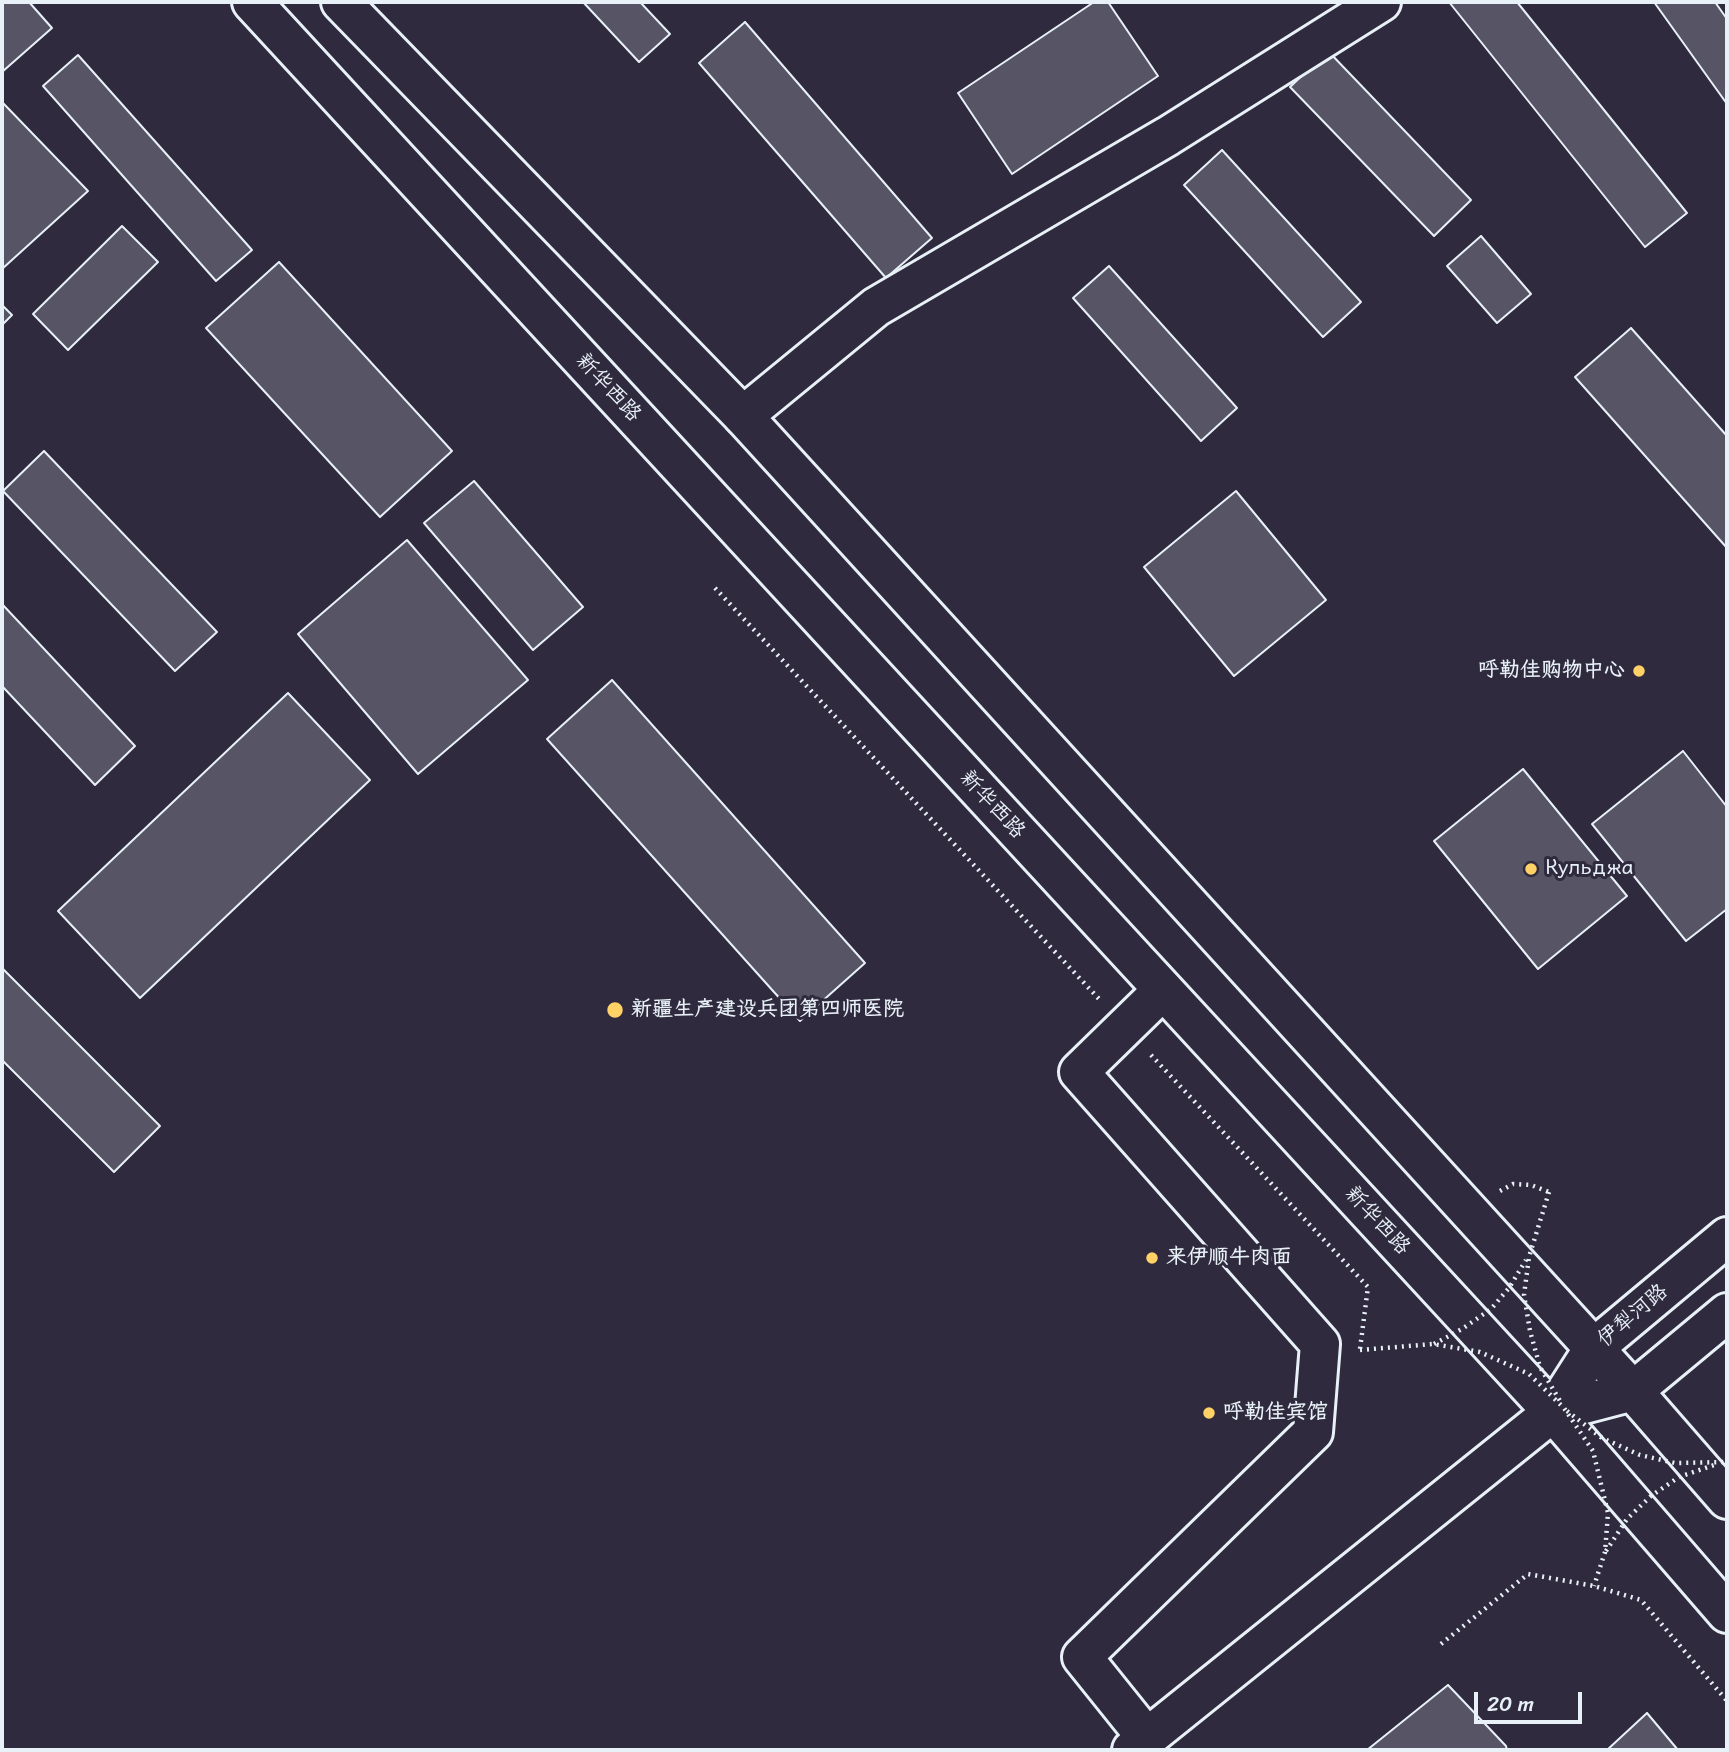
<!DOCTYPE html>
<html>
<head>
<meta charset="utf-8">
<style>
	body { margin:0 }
	#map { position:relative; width:1729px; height:1752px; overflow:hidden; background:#2f2a3d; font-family:Sriracha,sans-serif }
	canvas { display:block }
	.frame { position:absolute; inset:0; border:4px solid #e8f1f8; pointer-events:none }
	.scale { position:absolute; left:1474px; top:1692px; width:108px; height:32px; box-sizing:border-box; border:4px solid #e8f1f8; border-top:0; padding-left:9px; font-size:21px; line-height:24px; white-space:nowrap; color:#e8f1f8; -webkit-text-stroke:5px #2f2a3d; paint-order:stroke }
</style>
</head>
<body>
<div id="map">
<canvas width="1729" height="1752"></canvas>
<div class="frame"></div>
<div class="scale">20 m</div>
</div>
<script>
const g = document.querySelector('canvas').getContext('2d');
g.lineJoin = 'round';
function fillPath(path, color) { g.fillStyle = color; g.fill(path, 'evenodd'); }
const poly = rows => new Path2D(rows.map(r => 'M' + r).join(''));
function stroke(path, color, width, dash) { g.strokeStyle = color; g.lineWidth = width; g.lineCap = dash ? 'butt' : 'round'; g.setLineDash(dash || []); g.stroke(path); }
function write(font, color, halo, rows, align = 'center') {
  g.font = font + ' Sriracha,"LXGW WenKai TC",sans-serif'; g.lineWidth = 6; g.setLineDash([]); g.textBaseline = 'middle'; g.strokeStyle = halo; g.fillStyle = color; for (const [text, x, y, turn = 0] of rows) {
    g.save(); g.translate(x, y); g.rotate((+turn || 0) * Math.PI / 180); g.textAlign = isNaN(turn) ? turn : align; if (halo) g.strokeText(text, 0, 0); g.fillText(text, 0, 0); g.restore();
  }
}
const building = poly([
	[2,2,29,2,52,28,2,72,2,2],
	[583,2,640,2,670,34,639,62,583,2],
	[1094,2,1108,2,1158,76,1012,174,958,93,1094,2],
	[1449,2,1517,2,1687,213,1645,247,1449,2],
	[1654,2,1715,2,1727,19,1727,104,1654,2],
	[745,22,932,238,886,278,699,63,745,22],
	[1328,51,1471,200,1434,236,1290,87,1328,51],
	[78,55,252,250,216,281,43,86,78,55],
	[2,102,88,191,2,269,2,102],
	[1222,150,1361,302,1323,337,1184,185,1222,150],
	[122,226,158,262,68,350,33,314,122,226],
	[1481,236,1531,294,1497,323,1447,266,1481,236],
	[279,262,452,451,380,517,206,328,279,262],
	[1109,266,1237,408,1201,441,1073,298,1109,266],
	[2,305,12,315,2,325,2,305],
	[1631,328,1727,436,1727,548,1575,377,1631,328],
	[44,451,217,632,175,671,3,491,44,451],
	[474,481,583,607,533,650,424,523,474,481],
	[1236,491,1326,600,1234,676,1144,567,1236,491],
	[407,540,528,680,418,774,298,634,407,540],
	[2,604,135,746,95,785,2,686,2,604],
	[612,680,865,963,800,1021,547,739,612,680],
	[288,693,370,780,140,998,58,911,288,693],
	[1683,751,1727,807,1727,909,1686,941,1592,824,1683,751],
	[1523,769,1627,896,1538,969,1434,841,1523,769],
	[2,968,160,1126,114,1172,2,1060,2,968],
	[1448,1685,1506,1746,1507,1750,1367,1750,1448,1685],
	[1647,1713,1678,1750,1607,1750,1647,1713]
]);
fillPath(building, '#575565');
stroke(building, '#e8f1f8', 2);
const minor = poly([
	[743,416,876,307,1168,136,1381,2],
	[1147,1738,1082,1657,1313,1432,1320,1344,1079,1072,1163,990]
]);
const major = poly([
	[252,2,1553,1412,1727,1613],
	[341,2,743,416,1633,1391,1727,1499],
	[1553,1412,1633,1391,1727,1313],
	[1132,1750,1553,1412,1594,1348,1727,1237]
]);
stroke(minor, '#e8f1f8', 44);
stroke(major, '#e8f1f8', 44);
stroke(poly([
	[715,588,1100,1000],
	[1151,1055,1368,1287,1360,1349],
	[1500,1191,1513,1184,1531,1185,1549,1192],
	[1441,1644,1528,1574,1594,1586,1641,1600,1727,1701]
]), '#e8f1f8', 4.5, [2, 5]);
stroke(minor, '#2f2a3d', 38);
stroke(major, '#2f2a3d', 38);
stroke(poly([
	[1549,1192,1529,1257,1524,1295,1530,1331,1540,1367,1560,1401],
	[1434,1344,1462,1329,1491,1309,1509,1288,1526,1260],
	[1360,1350,1433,1344,1480,1352,1529,1374,1564,1408,1593,1451,1608,1513,1605,1552,1594,1586],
	[1567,1411,1602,1438,1640,1455,1675,1463,1727,1462],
	[1606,1551,1627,1519,1651,1496,1679,1477,1714,1465]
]), '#e8f1f8', 4.5, [2, 5]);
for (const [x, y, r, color] of [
	[1639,671,7,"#ffd166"],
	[1531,869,7,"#ffd166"],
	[615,1010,9,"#ffd166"],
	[1152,1258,7,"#ffd166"],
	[1209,1413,7,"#ffd166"]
]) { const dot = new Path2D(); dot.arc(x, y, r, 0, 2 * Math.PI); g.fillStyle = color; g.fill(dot); stroke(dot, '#2f2a3d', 2.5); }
write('21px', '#e8f1f8', '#2f2a3d', [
	["新华西路",608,388,47],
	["新华西路",992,805,47],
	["新华西路",1377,1221,47],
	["伊犁河路",1633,1316,-40]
]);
write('bold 21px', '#e8f1f8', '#2f2a3d', [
	["呼勒佳购物中心",1625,671,"right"],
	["Кульджа",1545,869],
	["新疆生产建设兵团第四师医院",631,1010],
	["来伊顺牛肉面",1166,1258],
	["呼勒佳宾馆",1223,1413]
], 'left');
</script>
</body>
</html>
